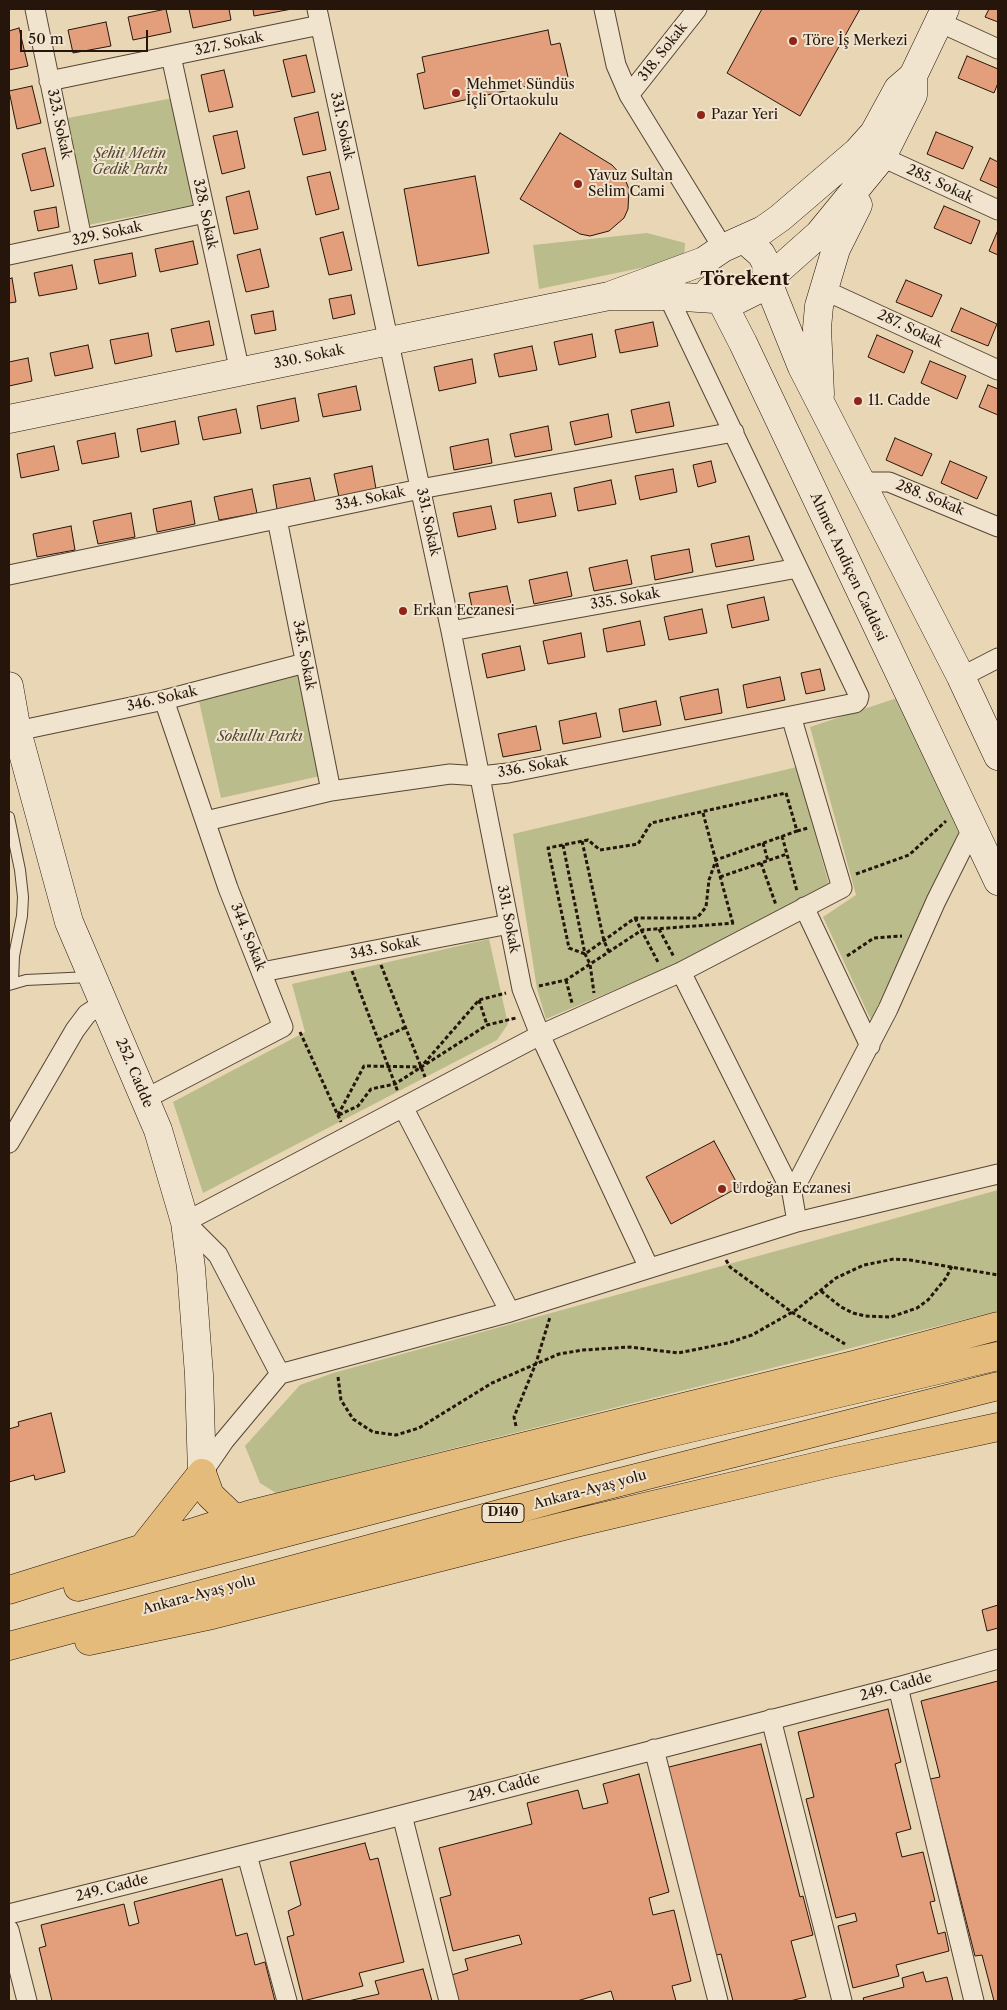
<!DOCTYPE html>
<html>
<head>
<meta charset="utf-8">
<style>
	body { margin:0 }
	#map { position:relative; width:1007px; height:2010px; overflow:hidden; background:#e8d6b5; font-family:"Libre Caslon Text",serif }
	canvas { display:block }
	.frame { position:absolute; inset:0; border:10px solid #26150a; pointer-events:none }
	.scale { position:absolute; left:20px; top:30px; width:128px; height:22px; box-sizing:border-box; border:2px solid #26150a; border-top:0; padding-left:6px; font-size:15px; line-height:18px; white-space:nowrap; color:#26150a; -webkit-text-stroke:4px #f0e4cf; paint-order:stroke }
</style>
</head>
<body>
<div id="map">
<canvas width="1007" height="2010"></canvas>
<div class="frame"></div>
<div class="scale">50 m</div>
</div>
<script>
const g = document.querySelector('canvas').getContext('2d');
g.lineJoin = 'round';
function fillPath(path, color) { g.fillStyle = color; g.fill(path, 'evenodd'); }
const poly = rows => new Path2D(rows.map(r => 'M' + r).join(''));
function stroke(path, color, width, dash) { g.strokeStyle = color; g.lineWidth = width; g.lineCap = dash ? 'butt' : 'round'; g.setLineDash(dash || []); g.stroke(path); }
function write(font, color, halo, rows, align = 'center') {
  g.font = font + ' "Libre Caslon Text",serif'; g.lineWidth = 4; g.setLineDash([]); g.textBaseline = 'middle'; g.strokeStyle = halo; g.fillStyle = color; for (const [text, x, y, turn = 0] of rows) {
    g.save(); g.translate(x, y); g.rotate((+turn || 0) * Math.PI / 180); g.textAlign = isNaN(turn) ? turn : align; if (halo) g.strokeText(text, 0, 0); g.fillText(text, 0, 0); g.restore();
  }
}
fillPath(poly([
	[173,98,193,205,88,225,68,118],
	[647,233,685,243,684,261,660,264,539,289,533,245],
	[299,673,320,776,221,798,198,697],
	[897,698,959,831,871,1020,823,917,856,895,810,727],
	[797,767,829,885,669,967,546,1019,537,989,513,834],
	[489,939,508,1024,497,1040,203,1193,173,1102,305,1032,292,984],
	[998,1190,998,1311,276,1493,260,1483,245,1446,300,1385,333,1373]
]), '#babd8b');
const building = poly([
	[166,9,171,32,133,40,128,17,166,9],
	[189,9,229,9,231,20,193,28,189,9],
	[253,9,292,9,254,16,253,9],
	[762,9,860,9,800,116,727,73,762,9],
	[989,9,998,9,998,22,985,17,989,9],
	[106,22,111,46,73,53,68,30,106,22],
	[19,28,28,66,9,70,9,31,19,28],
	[548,30,551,45,560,43,568,77,424,109,417,74,425,72,422,57,548,30],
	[306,55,315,92,292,97,283,60,306,55],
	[967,56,998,69,998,83,994,93,958,78,967,56],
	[224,70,233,107,209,112,201,75,224,70],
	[32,86,41,123,17,129,9,91,32,86],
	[318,112,326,150,303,155,294,118,318,112],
	[237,131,245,168,222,174,213,136,237,131],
	[936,132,973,147,963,169,927,154,936,132],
	[560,133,612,165,625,179,629,189,628,209,624,218,609,231,590,236,580,234,520,199,560,133],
	[45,148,54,186,31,191,22,154,45,148],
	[990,158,998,162,998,188,980,180,990,158],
	[330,172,339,209,316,215,307,177,330,172],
	[475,176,489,253,418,266,404,189,475,176],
	[249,191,258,229,234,234,226,197,249,191],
	[944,206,980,221,971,244,934,228,944,206],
	[56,207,59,227,38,231,34,211,56,207],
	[998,230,998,255,989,251,998,230],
	[343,232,352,270,329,275,320,238,343,232],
	[193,241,198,264,160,272,155,249,193,241],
	[260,249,269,287,246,292,237,255,260,249],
	[132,253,136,276,99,284,94,260,132,253],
	[72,265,77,289,39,296,34,273,72,265],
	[12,278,16,302,9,303,9,279,12,278],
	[906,280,942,295,932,317,896,302,906,280],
	[351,295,355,314,333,319,329,299,351,295],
	[961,308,997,324,988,346,951,331,961,308],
	[273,311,276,330,255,334,251,315,273,311],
	[209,321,214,345,176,352,171,329,209,321],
	[653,322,658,346,620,353,615,330,653,322],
	[148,333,152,356,115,364,110,340,148,333],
	[592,334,596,357,559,365,554,342,592,334],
	[877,335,913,351,904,373,868,357,877,335],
	[88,345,93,368,55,376,50,353,88,345],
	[532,346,537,370,499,377,494,354,532,346],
	[28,358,32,381,9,386,9,362,28,358],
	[472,359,476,383,439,391,434,367,472,359],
	[930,361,966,376,957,399,921,383,930,361],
	[988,385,998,389,998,415,979,407,988,385],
	[356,386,361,410,323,417,318,394,356,386],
	[295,398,299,421,261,429,257,406,295,398],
	[669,402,674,426,636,433,631,410,669,402],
	[236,409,241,433,203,440,198,417,236,409],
	[608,414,612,437,575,445,570,422,608,414],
	[175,421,179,444,141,452,137,429,175,421],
	[548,426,552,450,515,457,510,434,548,426],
	[115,433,119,457,82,464,77,441,115,433],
	[895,438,932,454,922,476,886,460,895,438],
	[488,439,492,463,454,470,450,447,488,439],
	[54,446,59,470,21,478,17,454,54,446],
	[711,461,716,482,698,487,693,465,711,461],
	[950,461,987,477,977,499,941,483,950,461],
	[372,466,376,489,339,497,334,474,372,466],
	[673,469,677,492,640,500,635,476,673,469],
	[310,478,315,501,277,509,273,485,310,478],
	[611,480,616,504,578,511,574,488,611,480],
	[252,489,257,513,219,520,214,497,252,489],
	[551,493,556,516,518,523,514,500,551,493],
	[191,501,195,524,157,532,153,509,191,501],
	[491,506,496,529,458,537,453,513,491,506],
	[131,513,135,537,98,544,93,521,131,513],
	[71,526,75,550,37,557,33,534,71,526],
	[749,536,754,560,716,567,711,544,749,536],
	[689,549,693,572,655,580,651,556,689,549],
	[627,560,632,584,594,591,589,568,627,560],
	[567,572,572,596,534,604,529,580,567,572],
	[507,586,512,609,474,617,469,593,507,586],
	[764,597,769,620,732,628,727,605,764,597],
	[702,609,707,633,669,640,664,617,702,609],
	[640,621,645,645,607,652,603,629,640,621],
	[581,633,585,657,548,664,543,641,581,633],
	[520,646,525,670,487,678,482,654,520,646],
	[820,669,825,690,806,694,801,673,820,669],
	[780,677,785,700,747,708,743,685,780,677],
	[718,689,722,713,685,720,680,697,718,689],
	[656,701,661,725,623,732,619,709,656,701],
	[596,713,601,737,563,744,559,721,596,713],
	[536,726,541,750,503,757,498,734,536,726],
	[714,1141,739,1187,671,1224,646,1177,714,1141],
	[51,1413,65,1472,35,1480,34,1475,9,1482,9,1429,19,1426,18,1422,51,1413],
	[998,1605,998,1628,987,1631,982,1610,998,1605],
	[998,1681,998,2001,994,2001,982,1955,975,1956,930,1779,940,1777,921,1701,998,1681],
	[888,1709,901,1762,895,1764,911,1829,896,1833,902,1857,923,1852,935,1901,930,1902,938,1934,945,1932,949,1951,896,1965,899,1976,853,1988,838,1926,857,1921,855,1913,836,1918,806,1799,814,1797,798,1732,888,1709],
	[761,1744,800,1897,803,1896,813,1935,791,1941,806,1997,790,2001,733,2001,721,1954,712,1956,665,1768,761,1744],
	[639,1774,669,1892,649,1898,653,1915,674,1910,691,1981,672,1986,676,2001,614,2001,611,1991,577,2001,455,2001,448,1976,468,1970,465,1959,522,1944,519,1935,453,1951,440,1898,451,1895,439,1848,532,1824,527,1803,578,1790,583,1809,608,1803,603,1784,639,1774],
	[365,1843,370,1860,378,1858,404,1962,359,1973,363,1986,303,2001,287,1937,294,1935,288,1911,301,1905,290,1862,365,1843],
	[222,1879,236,1936,247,1933,255,1965,265,1962,275,2001,52,2001,39,1948,46,1946,41,1925,124,1904,129,1926,139,1923,134,1902,222,1879],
	[423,1969,432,2001,348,2001,379,1994,375,1981,423,1969],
	[923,1972,926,1982,947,1977,953,2001,864,2001,863,1998,904,1987,902,1978,923,1972]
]);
fillPath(building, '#e39f7b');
stroke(building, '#26150a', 1);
const lane = poly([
	[9,817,20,870,23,897,22,916,14,956,13,982],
	[9,985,26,980,90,977]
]);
const street = poly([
	[35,9,82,239],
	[317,9,451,631,522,989,540,1035,649,1268],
	[604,9,616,65,629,95,723,248],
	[939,22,998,49],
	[171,56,240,372],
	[49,81,320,25],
	[629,95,697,9],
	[882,157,998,210],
	[9,255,205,213],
	[822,289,998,370],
	[859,482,889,482,998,527],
	[277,519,331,791],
	[9,575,420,489,734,432],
	[451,631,798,568],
	[961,677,998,658],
	[791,716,842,888,681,972,540,1035,185,1222,218,1255,280,1374,510,1312,797,1222,998,1174],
	[17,731,164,700,305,663],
	[206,821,331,791,450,774,480,776,508,773,791,716,855,703,858,700,859,696,668,296],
	[804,907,870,1046],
	[262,972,509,924],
	[681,972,792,1193,797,1222],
	[145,1099,283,1027,228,888,164,700],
	[403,1107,510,1312],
	[9,1143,75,1030,87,1014,104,1003],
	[792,1193,888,1009,936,901,973,827],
	[202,1473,224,1441,280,1374],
	[898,1687,974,2001],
	[771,1719,842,2001],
	[654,1749,718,2001],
	[402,1815,449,2001],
	[247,1855,287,2001],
	[9,1914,375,1822,898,1687,998,1659],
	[9,1930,27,2001]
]);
const secondary = poly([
	[913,76,913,95,882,157,819,234,755,291,739,299,730,300,668,296,609,296,704,261,723,248,763,230,780,218,857,152,874,133,898,89,913,76],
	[913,76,945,9],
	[745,240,761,254,766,263,767,280,802,367,961,677,998,756],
	[710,290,721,300,743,343,998,881],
	[820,394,817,328,819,306,836,249,858,205],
	[9,419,609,296],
	[9,686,17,731,69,922,158,1130,185,1222,191,1268,199,1375,202,1473]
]);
const highway = poly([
	[142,1549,202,1473,210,1495,235,1519],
	[78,1587,652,1437,998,1356],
	[9,1590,251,1514,853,1365,998,1326],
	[89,1641,212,1615,576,1523,831,1463,998,1427],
	[9,1646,577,1493,998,1386]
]);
stroke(lane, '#564535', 12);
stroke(street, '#564535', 21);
stroke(secondary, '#26150a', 29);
stroke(highway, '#26150a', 29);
stroke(poly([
	[786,793,797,831,716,860,709,880,706,907,697,918,635,918,585,954,569,948,548,848,588,840,600,850,638,844,651,823,786,793],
	[703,813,733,924],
	[797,831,808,828],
	[782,836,797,891],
	[582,841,604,941,609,952],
	[763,843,768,861],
	[563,845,585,954,590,964,594,993],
	[761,863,776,905],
	[856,874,909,855,946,821],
	[720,877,787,854],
	[635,918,659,964],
	[659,929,674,957],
	[847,956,874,938,902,936],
	[381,965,425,1077],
	[352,971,398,1092],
	[566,980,572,1003],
	[539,986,566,980,642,930,734,923],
	[479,1000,487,1025],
	[300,1032,341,1122],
	[378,1040,406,1027],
	[338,1115,364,1066,421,1067,479,1000,506,993],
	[339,1115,358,1106,371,1089,395,1084,487,1025,516,1018],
	[726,1260,730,1267,793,1313,845,1344],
	[821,1291,841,1307,853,1313,865,1316,891,1317,917,1308,928,1300,946,1278,952,1266],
	[338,1377,341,1400,353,1419,373,1432,396,1435,419,1428,492,1383,559,1354,583,1350,630,1347,678,1353,728,1343,752,1335,796,1310,836,1278,864,1265,894,1259,910,1260,998,1275],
	[516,1426,514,1417,536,1363,550,1317]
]), '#26150a', 3, [4, 2.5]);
stroke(lane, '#f0e4cf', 10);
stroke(street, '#f0e4cf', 19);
stroke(secondary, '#f0e4cf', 28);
stroke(highway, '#e4bb7a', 28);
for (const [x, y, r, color] of [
	[793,41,5,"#8f2418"],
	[456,93,5,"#8f2418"],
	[701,115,5,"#8f2418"],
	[578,184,5,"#8f2418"],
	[858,401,5,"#8f2418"],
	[403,611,5,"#8f2418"],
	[722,1189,5,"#8f2418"]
]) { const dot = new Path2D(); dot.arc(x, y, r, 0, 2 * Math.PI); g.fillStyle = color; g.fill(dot); stroke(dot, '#f0e4cf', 2); }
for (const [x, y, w] of [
	[503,1513,42]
]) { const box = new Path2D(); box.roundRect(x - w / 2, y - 9.5, w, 19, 4); g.fillStyle = '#f0e4cf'; g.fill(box); stroke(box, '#26150a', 1); }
write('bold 12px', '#26150a', null, [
	["D140",503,1513]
]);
write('14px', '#26150a', '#f0e4cf', [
	["Töre İş Merkezi",803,41],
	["Mehmet Sündüs",466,85],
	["İçli Ortaokulu",466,101],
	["Pazar Yeri",711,115],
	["Yavuz Sultan",588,176],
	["Selim Cami",588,192],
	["11. Cadde",868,401],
	["Erkan Eczanesi",413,611],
	["Urdoğan Eczanesi",732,1189]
], 'left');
write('14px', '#26150a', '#f0e4cf', [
	["327. Sokak",229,44,-12],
	["318. Sokak",663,52,-52],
	["323. Sokak",59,124,78],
	["331. Sokak",342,126,78],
	["285. Sokak",940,184,25],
	["328. Sokak",205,214,78],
	["329. Sokak",107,234,-12],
	["287. Sokak",910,329,25],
	["330. Sokak",309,357,-12],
	["288. Sokak",930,498,22],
	["334. Sokak",370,499,-12],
	["331. Sokak",428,522,78],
	["Ahmet Andiçen Caddesi",848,567,65],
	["335. Sokak",625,599,-10],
	["345. Sokak",304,655,79],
	["346. Sokak",162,699,-13],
	["336. Sokak",533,767,-10],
	["331. Sokak",508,919,79],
	["344. Sokak",248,937,68],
	["343. Sokak",385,948,-11],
	["252. Cadde",134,1073,67],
	["Ankara-Ayaş yolu",590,1490,-15],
	["Ankara-Ayaş yolu",199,1595,-15],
	["249. Cadde",896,1687,-15],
	["249. Cadde",504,1788,-15],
	["249. Cadde",112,1888,-14]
]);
write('italic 14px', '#524731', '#f0e4cf', [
	["Şehit Metin",130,154],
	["Gedik Parkı",130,170],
	["Sokullu Parkı",260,737]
]);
write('bold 19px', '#26150a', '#f0e4cf', [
	["Törekent",745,280]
]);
</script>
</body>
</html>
